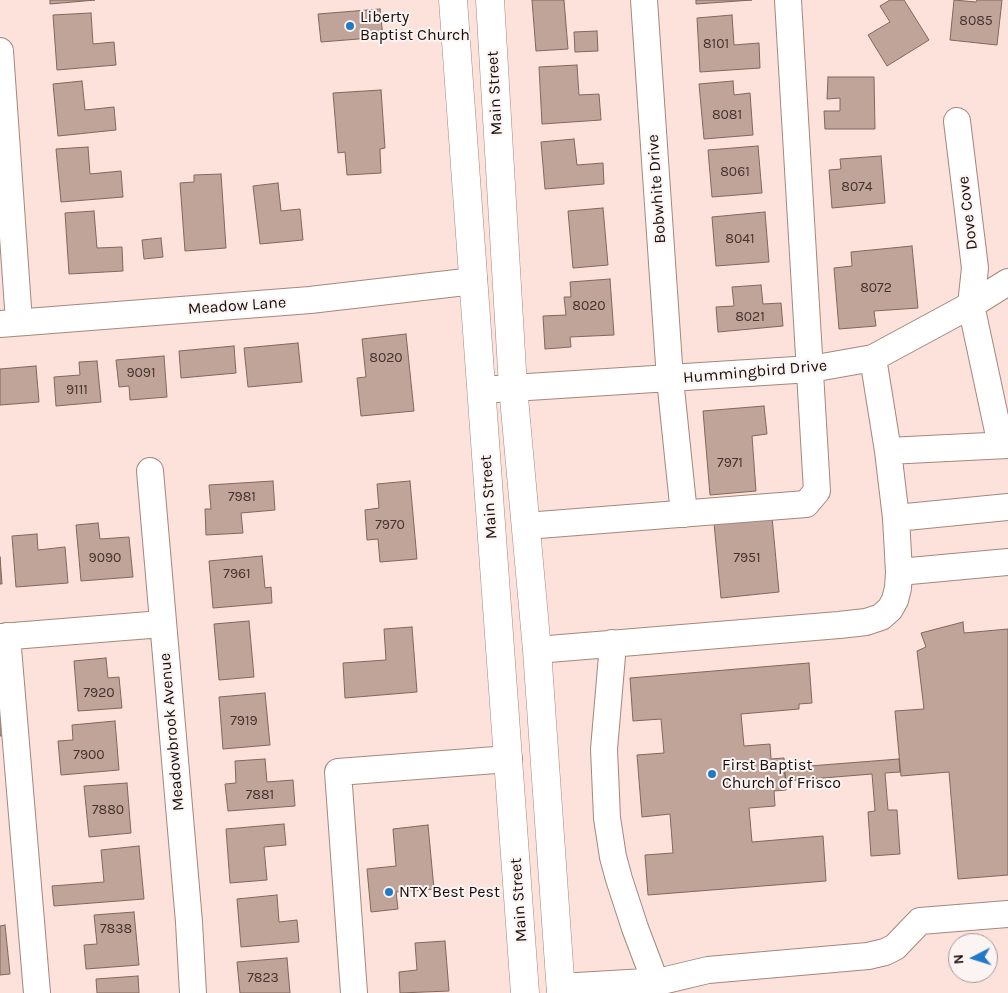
<!DOCTYPE html>
<html>
<head>
<meta charset="utf-8">
<style>
	body { margin:0 }
	#map { position:relative; width:1008px; height:993px; overflow:hidden; background:#fce2da; font-family:Karla,sans-serif }
	canvas { display:block }
	.north { position:absolute; left:948px; top:933px; width:50px; height:50px; box-sizing:border-box; background:#fbf4f2; border:1px solid #a19896; border-radius:50%; rotate:265deg; font-size:14px; font-weight:700; line-height:20px; text-align:center; color:#190e0b }
	.north::after { content:''; display:block; margin:auto; width:18px; height:22px; background:#217ac7; clip-path:polygon(50% 0,100% 100%,50% 72%,0 100%) }
</style>
</head>
<body>
<div id="map">
<canvas width="1008" height="993"></canvas>
<div class="north">N</div>
</div>
<script>
const g = document.querySelector('canvas').getContext('2d');
g.lineJoin = 'round';
function fillPath(path, color) { g.fillStyle = color; g.fill(path, 'evenodd'); }
const poly = rows => new Path2D(rows.map(r => 'M' + r).join(''));
function stroke(path, color, width, dash) { g.strokeStyle = color; g.lineWidth = width; g.lineCap = dash ? 'butt' : 'round'; g.setLineDash(dash || []); g.stroke(path); }
function write(font, color, halo, rows, align = 'center') {
  g.font = font + ' Karla,sans-serif'; g.lineWidth = 4; g.setLineDash([]); g.textBaseline = 'middle'; g.strokeStyle = halo; g.fillStyle = color; for (const [text, x, y, turn = 0] of rows) {
    g.save(); g.translate(x, y); g.rotate((+turn || 0) * Math.PI / 180); g.textAlign = isNaN(turn) ? turn : align; if (halo) g.strokeText(text, 0, 0); g.fillText(text, 0, 0); g.restore();
  }
}
const building = poly([
	[50,0,95,0,50,4,50,0],
	[532,0,564,0,568,49,536,51,532,0],
	[696,0,752,0,696,4,696,0],
	[890,0,904,0,929,40,887,66,868,35,890,22,880,6,890,0],
	[954,0,976,2,977,0,1002,0,997,45,950,40,954,0],
	[380,9,383,37,321,42,318,14,380,9],
	[91,13,93,44,114,42,116,65,57,70,53,15,91,13],
	[732,15,734,45,759,43,760,68,700,72,697,18,732,15],
	[597,31,598,51,575,52,574,32,597,31],
	[577,65,579,95,599,94,601,120,542,124,539,67,577,65],
	[828,77,874,77,875,129,825,129,824,111,840,111,840,98,827,99,828,77],
	[82,81,85,110,114,107,116,130,58,136,53,84,82,81],
	[733,81,734,95,750,93,753,135,704,139,699,84,733,81],
	[381,90,385,148,380,149,381,173,347,175,345,152,338,153,333,93,381,90],
	[574,139,577,165,603,163,604,184,545,189,541,142,574,139],
	[758,146,762,193,712,197,708,150,758,146],
	[88,147,90,174,121,171,123,197,61,202,56,149,88,147],
	[881,156,885,203,832,208,829,170,841,169,840,159,881,156],
	[221,174,226,248,185,251,180,183,194,182,194,175,221,174],
	[278,183,281,211,300,209,303,240,260,244,253,186,278,183],
	[603,208,608,265,573,268,568,211,603,208],
	[94,211,97,248,122,247,123,271,69,274,65,213,94,211],
	[765,212,769,262,716,266,712,217,765,212],
	[161,238,163,257,144,259,142,240,161,238],
	[912,246,918,308,874,311,876,326,839,329,834,268,852,266,851,252,912,246],
	[610,279,614,335,570,337,571,347,545,349,543,316,566,315,564,297,571,297,570,282,610,279],
	[761,285,763,304,781,303,783,326,718,332,716,307,734,306,732,287,761,285],
	[406,334,414,411,361,416,357,378,366,377,362,339,406,334],
	[298,343,302,382,248,387,244,348,298,343],
	[234,346,236,373,181,378,179,351,234,346],
	[164,356,167,397,130,400,129,386,119,387,116,360,164,356],
	[97,361,101,402,56,406,54,377,80,375,79,362,97,361],
	[36,366,39,402,0,405,0,369,36,366],
	[764,406,767,434,752,436,756,491,710,495,703,411,764,406],
	[273,481,275,510,241,513,243,533,206,535,205,509,211,509,209,485,273,481],
	[410,481,417,559,380,562,378,539,367,540,365,510,379,508,377,484,410,481],
	[772,517,779,592,721,598,714,523,772,517],
	[98,523,100,539,129,537,133,577,81,581,76,525,98,523],
	[37,534,38,550,65,547,68,583,16,587,12,536,37,534],
	[262,556,265,588,271,587,272,603,213,608,209,561,262,556],
	[0,557,2,584,0,584,0,557],
	[249,621,254,677,219,680,214,624,249,621],
	[963,622,964,633,1008,629,1008,875,958,879,949,772,901,776,895,711,924,709,917,651,926,647,921,633,963,622],
	[412,627,417,692,345,698,343,663,386,660,384,629,412,627],
	[106,658,108,678,119,677,122,708,78,711,74,661,106,658],
	[809,663,812,703,799,704,799,709,741,714,744,746,770,744,771,759,784,758,786,790,774,791,775,806,749,808,752,842,823,836,826,881,648,895,645,855,673,853,670,814,642,817,637,755,664,753,661,719,633,721,630,678,809,663],
	[0,683,5,735,0,736,0,683],
	[265,693,270,745,223,749,219,697,265,693],
	[115,721,119,770,61,775,58,741,73,740,72,725,115,721],
	[265,759,267,782,293,780,295,806,228,811,225,784,236,783,235,761,265,759],
	[899,759,900,772,885,773,888,810,897,810,900,854,871,856,868,812,875,811,872,774,786,781,784,768,899,759],
	[127,783,131,833,89,837,84,786,127,783],
	[284,824,286,845,264,847,267,880,230,883,226,829,284,824],
	[428,825,434,889,396,892,398,909,371,912,367,869,396,866,393,829,428,825],
	[139,846,144,899,54,906,52,886,104,882,101,850,139,846],
	[277,895,279,922,297,920,299,942,241,947,237,899,277,895],
	[134,912,139,965,86,969,84,945,97,944,94,915,134,912],
	[5,925,10,974,0,975,0,926,5,925],
	[445,941,449,991,400,993,399,972,417,970,415,943,445,941],
	[287,958,290,993,240,993,237,962,287,958],
	[138,976,139,993,97,993,96,979,138,976]
]);
fillPath(building, '#c1a499');
stroke(building, '#81665c', 1);
const minor = poly([
	[644,0,670,379,684,514],
	[0,51,19,322],
	[957,121,975,268,971,305,1001,445],
	[0,324,310,300,474,281],
	[481,390,811,369,873,358,971,305,1008,282],
	[888,451,1008,445],
	[150,471,189,922,193,993],
	[896,518,1008,507],
	[526,526,806,504,817,491,788,0],
	[899,572,1008,562],
	[7,636,37,993],
	[0,637,162,624],
	[612,643,612,656,604,749,607,818,613,857,619,879,635,928,655,981],
	[537,650,839,625,866,622,881,617,890,609,895,600,898,588,899,572,896,518,888,451,873,358],
	[560,987,662,981,708,970,868,956,885,952,895,947,920,921,1008,914],
	[354,993,338,772,509,759]
]);
const major = poly([
	[453,0,525,993],
	[490,0,513,387,537,650,561,993]
]);
stroke(minor, '#a4877d', 28);
stroke(major, '#a4877d', 29);
stroke(minor, '#fff', 26);
stroke(major, '#fff', 28);
for (const [x, y, r, color] of [
	[350,26,5,"#217ac7"],
	[712,774,5,"#217ac7"],
	[389,892,5,"#217ac7"]
]) { const dot = new Path2D(); dot.arc(x, y, r, 0, 2 * Math.PI); g.fillStyle = color; g.fill(dot); stroke(dot, '#fbf4f2', 2); }
write('14px', '#43342e', null, [
	["8085",976,21],
	["8101",716,44],
	["8081",727,115],
	["8061",735,172],
	["8074",857,187],
	["8041",740,239],
	["8072",876,288],
	["8020",589,306],
	["8021",750,317],
	["8020",386,358],
	["9091",141,373],
	["9111",77,390],
	["7971",730,463],
	["7981",242,497],
	["7970",390,525],
	["9090",105,558],
	["7951",747,558],
	["7961",237,574],
	["7920",99,693],
	["7919",244,721],
	["7900",89,755],
	["7881",260,795],
	["7880",108,810],
	["7838",116,929],
	["7823",263,978]
]);
write('16px', '#190e0b', '#fbf4f2', [
	["Liberty",360,17],
	["Baptist Church",360,35],
	["First Baptist",722,765],
	["Church of Frisco",722,783],
	["NTX Best Pest",399,892]
], 'left');
write('16px', '#190e0b', '#fbf4f2', [
	["Main Street",495,93,-93],
	["Bobwhite Drive",657,189,-94],
	["Dove Cove",968,213,-97],
	["Meadow Lane",237,306,-4],
	["Hummingbird Drive",755,372,-5],
	["Main Street",489,497,-94],
	["Meadowbrook Avenue",172,732,-95],
	["Main Street",519,900,-94]
]);
</script>
</body>
</html>
